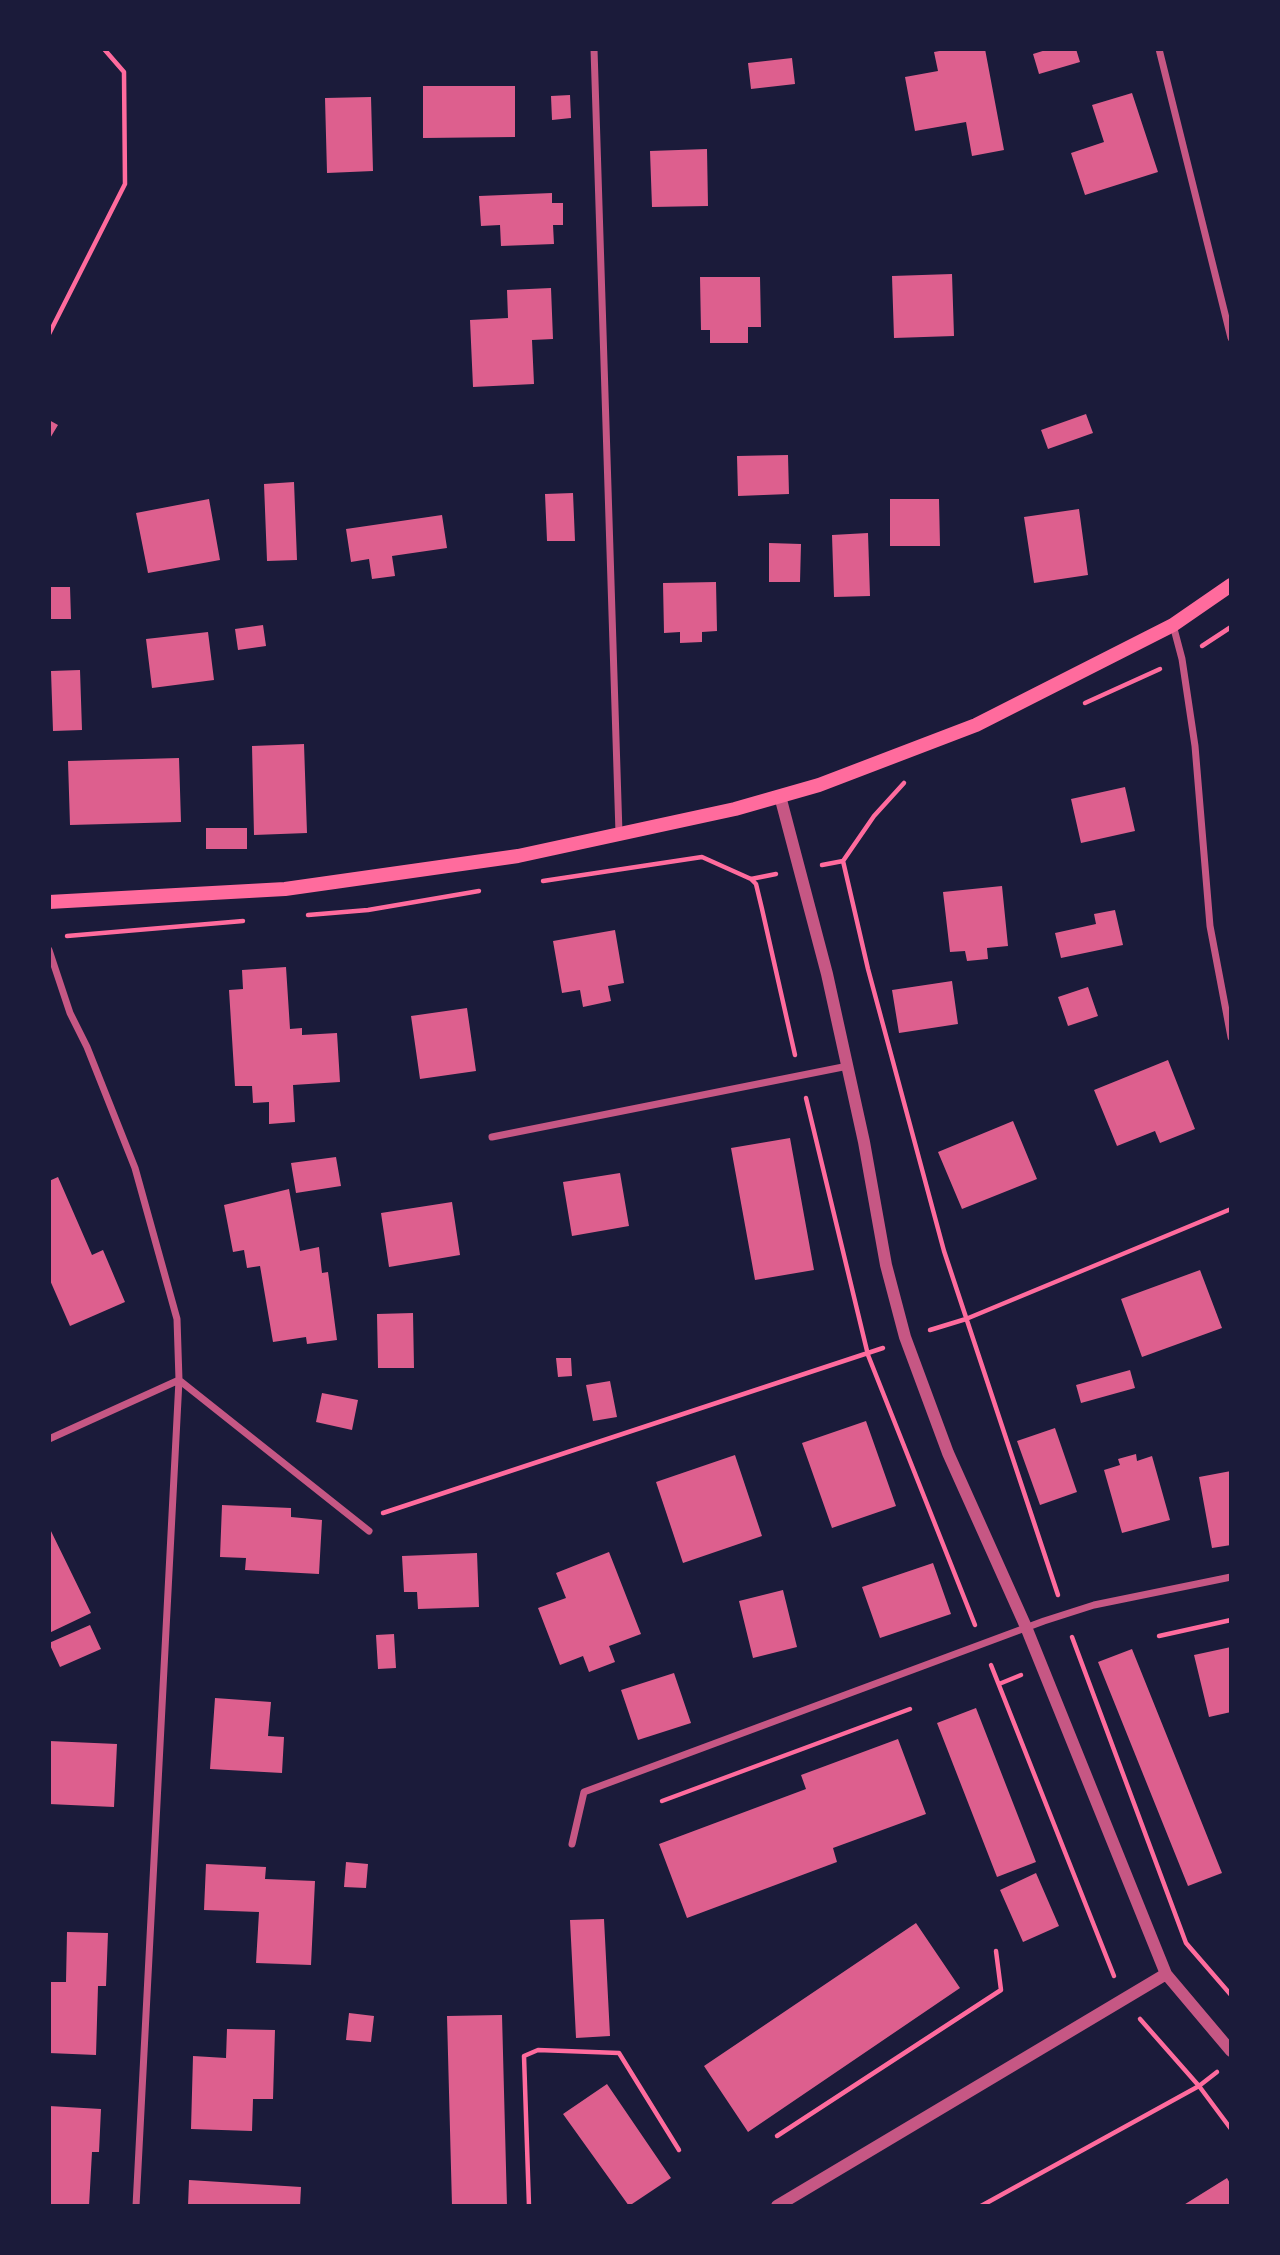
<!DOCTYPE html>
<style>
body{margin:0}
#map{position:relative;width:1280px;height:2255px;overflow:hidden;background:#1b1b3a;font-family:Inter,sans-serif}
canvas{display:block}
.frame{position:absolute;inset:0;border:51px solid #1b1b3a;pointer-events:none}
</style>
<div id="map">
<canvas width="1280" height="2255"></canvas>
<div class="frame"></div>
</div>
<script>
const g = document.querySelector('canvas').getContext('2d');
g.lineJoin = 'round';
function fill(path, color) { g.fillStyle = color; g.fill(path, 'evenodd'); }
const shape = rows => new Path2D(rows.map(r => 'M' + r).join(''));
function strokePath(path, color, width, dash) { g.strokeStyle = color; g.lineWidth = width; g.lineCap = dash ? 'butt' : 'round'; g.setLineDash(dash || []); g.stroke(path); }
const building = shape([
 [950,49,985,49,1004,150,972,156,966,122,915,131,905,77,938,71,934,52],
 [1049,49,1076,49,1080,62,1039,74,1033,54],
 [792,58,795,84,751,89,748,63],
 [423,86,515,86,515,137,423,138],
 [1132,93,1158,172,1085,195,1071,153,1104,142,1092,105],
 [570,95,571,118,552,120,551,96],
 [371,97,373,171,327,173,325,98],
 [707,149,708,206,652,207,650,151],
 [552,193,552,203,563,203,563,225,553,225,554,244,501,246,500,225,481,226,479,196],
 [952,274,954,336,894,338,892,276],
 [700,277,760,277,761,327,748,327,748,343,710,343,710,330,701,330],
 [551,288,553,339,532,340,534,384,473,387,470,320,508,318,507,290],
 [1086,414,1093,433,1048,449,1041,430],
 [49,420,58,425,49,440],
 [788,455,789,494,738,496,737,456],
 [294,482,297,560,267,561,264,484],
 [573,493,575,541,547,541,545,494],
 [209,499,220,560,148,573,136,513],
 [890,499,939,499,940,546,890,546],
 [1079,509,1088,575,1034,583,1024,517],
 [442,515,447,548,392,556,395,576,372,579,369,559,351,562,346,529],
 [868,533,870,596,834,597,832,535],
 [769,543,801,544,800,582,769,582],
 [716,582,717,631,702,632,702,642,680,643,680,632,664,633,663,583],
 [50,587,70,587,71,619,50,619],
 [263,625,266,646,238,650,235,629],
 [208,632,214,680,152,688,146,639],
 [80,670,82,730,53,731,51,671],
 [304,744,307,833,254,835,252,746],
 [179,758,181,822,70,825,68,761],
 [1125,787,1135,831,1081,843,1071,799],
 [206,828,247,828,247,849,206,849],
 [1002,886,1008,946,987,948,988,959,967,961,965,951,950,952,943,892],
 [1115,910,1123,945,1061,958,1055,933,1096,924,1094,914],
 [615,930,624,983,608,986,611,1001,583,1007,580,990,562,993,553,941],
 [286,967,290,1029,302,1028,302,1035,337,1033,340,1082,293,1085,295,1122,269,1124,269,1102,253,1103,252,1086,235,1086,229,990,243,989,242,970],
 [952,981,958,1024,899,1033,892,990],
 [1088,987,1098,1016,1068,1026,1058,997],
 [467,1008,476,1071,420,1079,411,1016],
 [1168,1060,1195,1129,1160,1143,1155,1131,1117,1146,1094,1090],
 [1013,1121,1037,1179,962,1209,938,1152],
 [790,1138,814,1270,755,1280,731,1148],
 [336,1157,341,1186,296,1193,291,1163],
 [620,1173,629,1226,572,1236,563,1182],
 [58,1177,92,1255,103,1250,125,1302,70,1326,49,1278,49,1181],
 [289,1189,300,1251,319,1247,322,1273,328,1272,337,1340,307,1344,306,1337,273,1342,260,1266,247,1268,244,1250,233,1252,224,1205],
 [452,1202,460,1255,389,1267,381,1213],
 [1200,1270,1222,1328,1142,1357,1121,1299],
 [413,1313,414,1368,378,1368,377,1314],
 [556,1358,571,1358,572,1376,558,1377],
 [1130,1370,1135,1388,1081,1403,1076,1385],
 [610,1381,617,1417,593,1421,586,1385],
 [322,1393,358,1400,352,1430,316,1422],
 [866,1421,896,1506,832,1528,802,1443],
 [1055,1428,1077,1492,1040,1505,1017,1441],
 [1136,1454,1137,1461,1152,1456,1170,1520,1122,1533,1104,1470,1120,1465,1118,1459],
 [735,1455,762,1536,683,1563,656,1482],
 [1231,1471,1231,1545,1212,1548,1199,1477],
 [222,1505,291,1508,291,1517,322,1520,319,1574,245,1570,246,1558,220,1557],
 [49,1527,91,1613,49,1633],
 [609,1552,641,1634,609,1646,615,1662,589,1672,583,1656,560,1665,538,1608,566,1598,556,1573],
 [477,1553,479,1607,418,1609,417,1592,404,1592,402,1556],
 [933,1563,951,1614,880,1638,862,1587],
 [783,1590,797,1647,753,1658,739,1601],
 [90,1625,101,1649,60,1667,49,1643],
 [394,1634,396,1668,378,1669,376,1635],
 [1231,1647,1231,1712,1209,1717,1194,1655],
 [1132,1649,1222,1873,1188,1886,1098,1662],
 [674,1673,691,1723,638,1740,621,1690],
 [215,1698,271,1702,268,1736,284,1737,282,1773,210,1769],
 [976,1708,1036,1862,997,1877,937,1723],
 [898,1739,926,1814,833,1848,837,1862,687,1918,659,1844,806,1789,801,1775],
 [49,1741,117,1744,114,1807,49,1804],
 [346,1862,368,1864,366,1888,344,1887],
 [206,1864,266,1867,265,1879,315,1881,311,1965,256,1963,259,1912,204,1910],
 [1036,1873,1059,1926,1023,1942,1000,1890],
 [604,1919,610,2036,576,2038,570,1920],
 [916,1923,960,1988,748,2132,704,2066],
 [67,1932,108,1933,106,1986,98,1986,96,2055,49,2053,49,1982,66,1982],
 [349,2013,374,2016,371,2042,346,2040],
 [502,2015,507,2206,452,2206,447,2016],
 [227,2029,275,2030,273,2099,253,2099,252,2131,191,2129,193,2056,226,2058],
 [607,2084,671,2178,629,2206,563,2114],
 [49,2106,101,2109,99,2152,92,2152,89,2206,49,2206],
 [1227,2178,1231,2185,1231,2206,1182,2206],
 [189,2180,301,2187,300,2206,188,2206]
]);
const path = shape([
 [49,334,125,184,124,72,104,49],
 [1202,646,1231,627],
 [1085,703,1160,669],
 [843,861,868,969,944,1251,1058,1595],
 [822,865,843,861,874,816,904,783],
 [751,879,756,884,762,909,795,1055],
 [543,881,702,857,751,879,776,874],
 [308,915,368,910,479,891],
 [67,936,243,921],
 [806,1098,868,1355,975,1625],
 [930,1330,966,1319,1231,1209],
 [383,1513,883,1348],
 [1159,1636,1231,1620],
 [1072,1637,1186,1943,1231,1995],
 [991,1665,1114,1976],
 [999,1684,1021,1675],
 [662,1801,910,1709],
 [1140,2019,1199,2086,1231,2129],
 [777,2136,1001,1990,996,1951],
 [529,2206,524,2056,538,2050,619,2053,679,2150],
 [981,2206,1199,2086,1217,2072]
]);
const minor = shape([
 [594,49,619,833],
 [1159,49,1231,338],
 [1173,625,1182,659,1195,746,1210,926,1231,1037],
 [49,950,70,1013,87,1047,135,1168,177,1319,179,1380,136,2206],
 [492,1137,848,1066],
 [49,1439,179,1380,369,1531],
 [572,1844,584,1792,1044,1621,1094,1605,1231,1577]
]);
const tertiary = shape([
 [780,796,827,974,864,1142,886,1265,905,1337,948,1453,1026,1627,1166,1974,1231,2051],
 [777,2206,1166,1974]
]);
const secondary = shape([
 [49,902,285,889,518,856,735,809,819,785,976,725,1173,625,1231,585]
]);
fill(building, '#dd5f8e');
strokePath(path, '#ff6b9d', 4.5);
strokePath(minor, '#c65784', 7);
strokePath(tertiary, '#c65784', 12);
strokePath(secondary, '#ff6b9d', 14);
</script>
